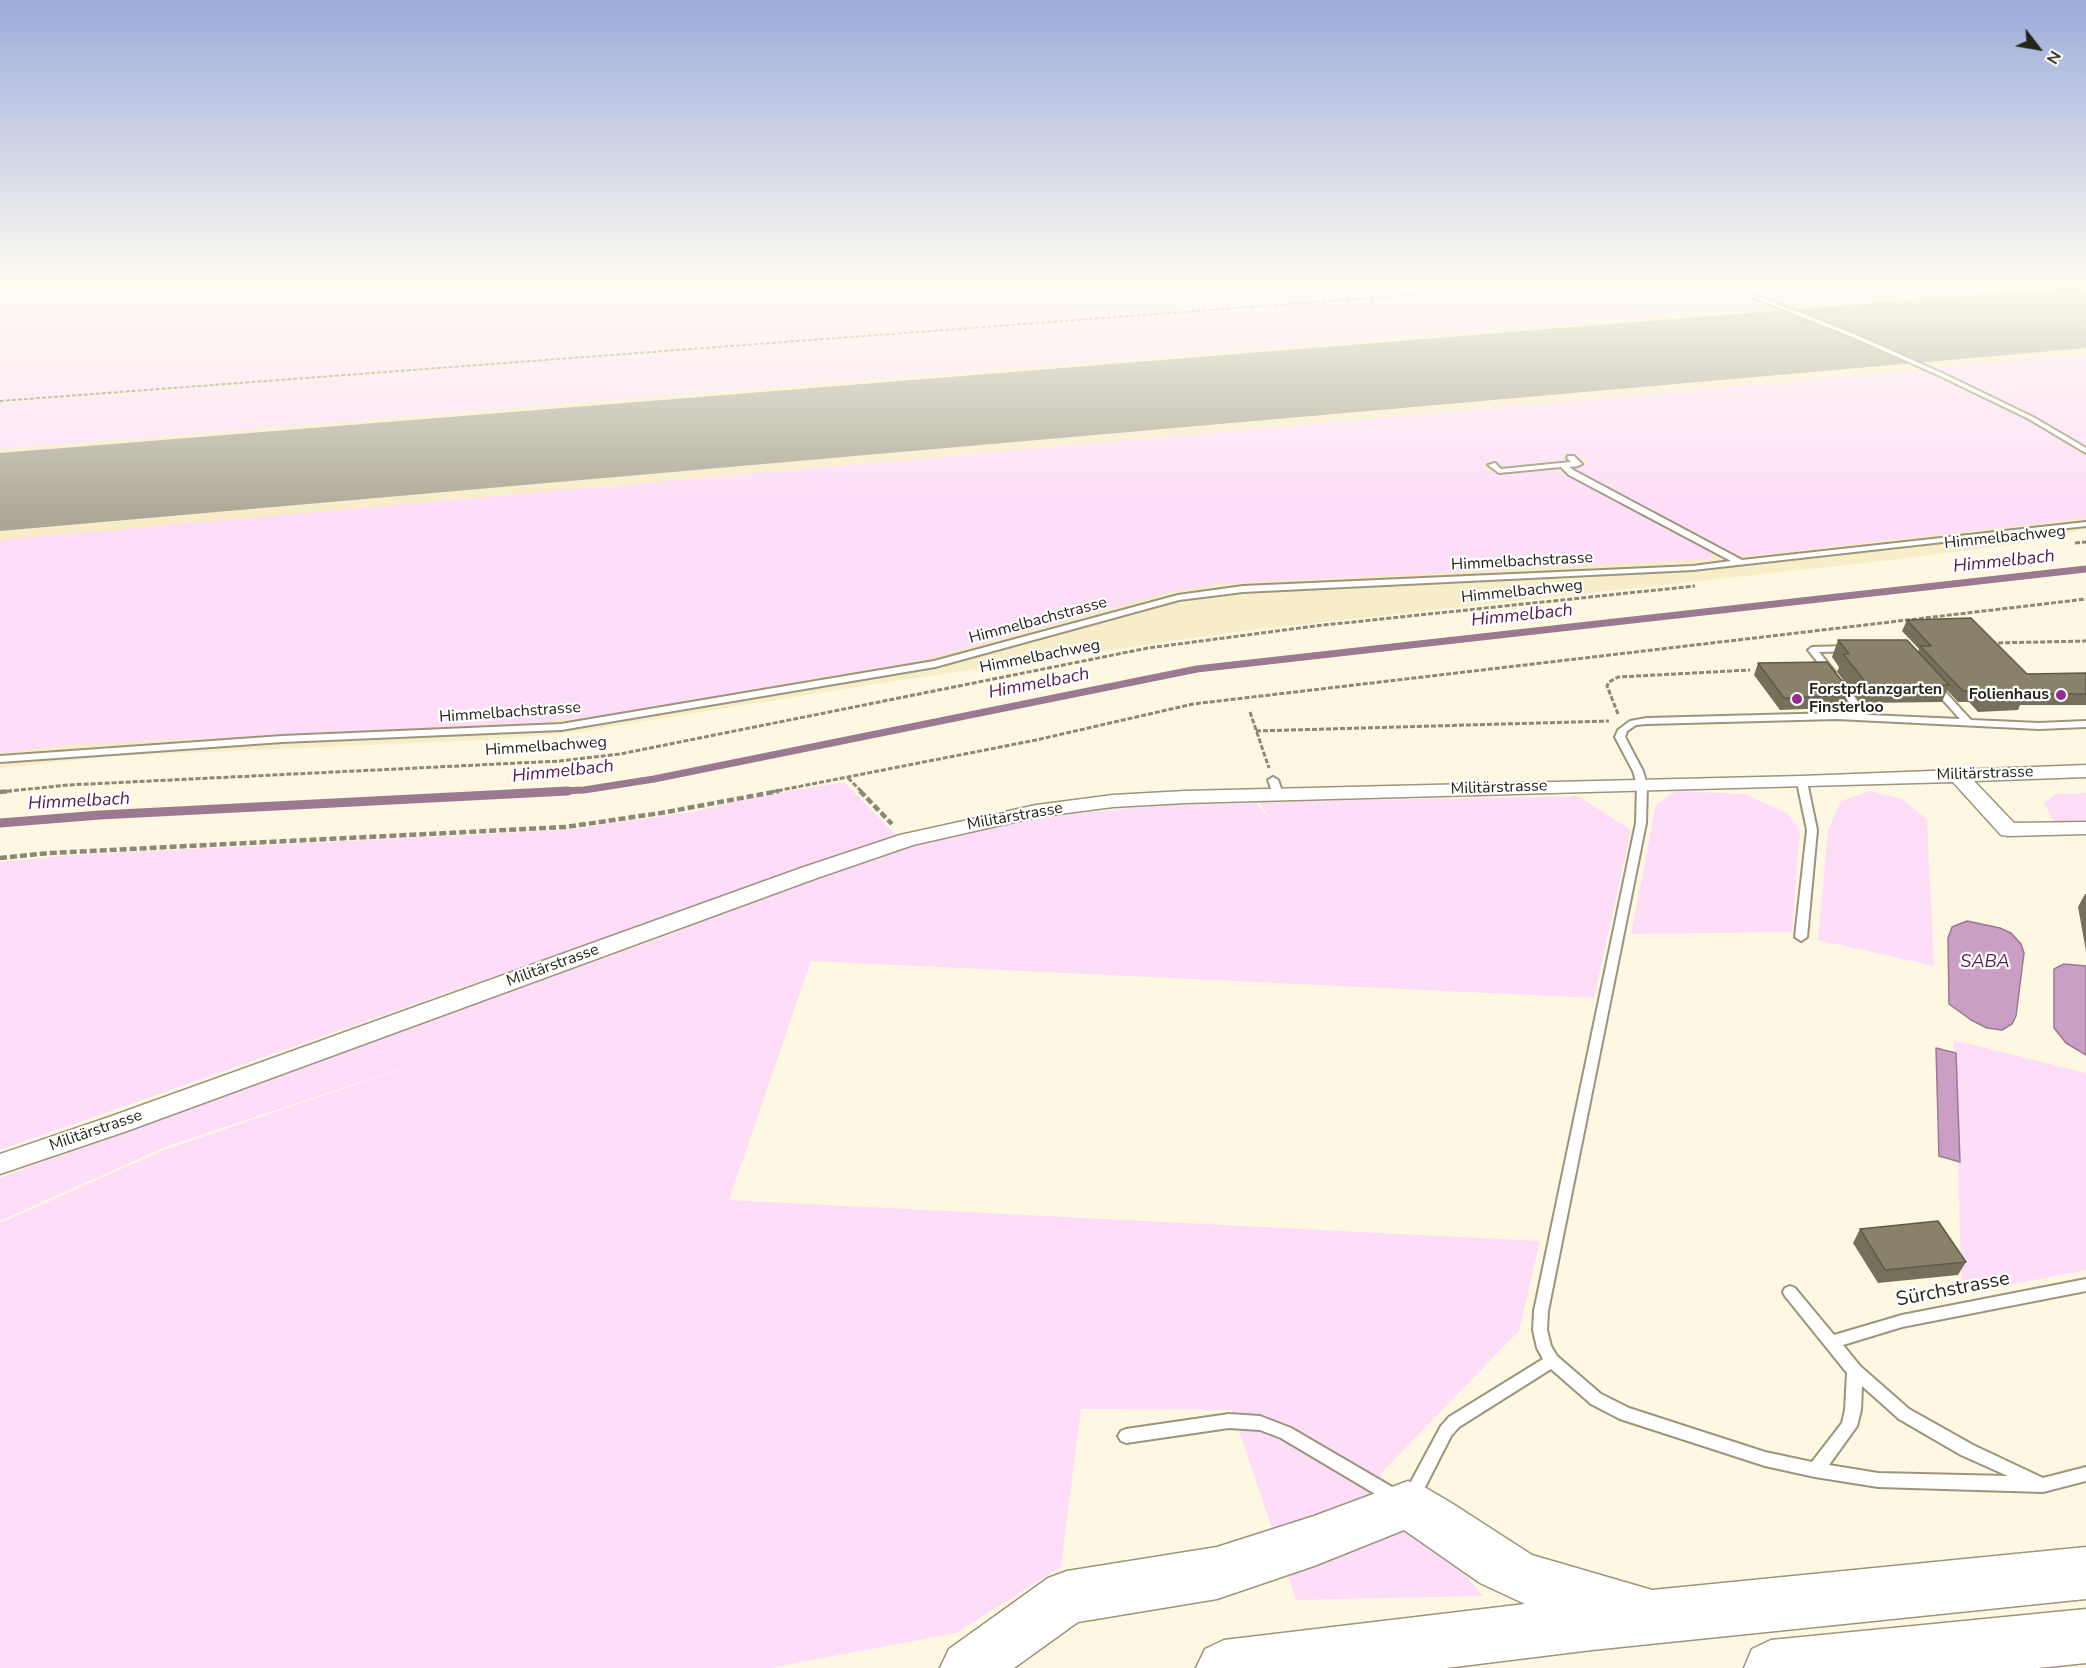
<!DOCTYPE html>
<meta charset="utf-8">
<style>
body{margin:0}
#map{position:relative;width:2086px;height:1668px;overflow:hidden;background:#fef8e2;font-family:"Nunito Sans",sans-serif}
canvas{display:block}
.north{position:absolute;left:2008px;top:18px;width:60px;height:60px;-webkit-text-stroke:4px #fff;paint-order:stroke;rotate:121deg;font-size:16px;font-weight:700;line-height:24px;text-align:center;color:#262319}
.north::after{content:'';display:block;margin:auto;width:21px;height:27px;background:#262319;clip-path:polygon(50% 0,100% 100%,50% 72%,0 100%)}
</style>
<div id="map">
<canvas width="2086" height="1668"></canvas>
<div class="north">N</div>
</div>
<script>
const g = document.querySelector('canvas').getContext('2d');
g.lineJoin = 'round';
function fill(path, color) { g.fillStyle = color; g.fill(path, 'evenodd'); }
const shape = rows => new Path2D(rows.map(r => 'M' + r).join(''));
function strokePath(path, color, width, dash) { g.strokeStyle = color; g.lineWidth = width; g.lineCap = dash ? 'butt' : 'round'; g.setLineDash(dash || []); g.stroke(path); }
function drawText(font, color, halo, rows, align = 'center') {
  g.font = font + ' "Nunito Sans",sans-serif'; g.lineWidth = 4.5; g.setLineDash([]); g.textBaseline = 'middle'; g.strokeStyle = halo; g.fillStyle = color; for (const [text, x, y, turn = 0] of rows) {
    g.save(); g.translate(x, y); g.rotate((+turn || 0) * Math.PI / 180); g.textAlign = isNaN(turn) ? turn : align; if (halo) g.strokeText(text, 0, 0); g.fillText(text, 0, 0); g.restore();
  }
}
const built = shape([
 [0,284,2086,284,2086,529,2037,541,1899,559,1234,632,881,683,578,732,484,740,114,756,0,768]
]);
const green = shape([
 [0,284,1536,284,0,400],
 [1579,284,1712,284,1769,307,0,449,0,403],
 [1731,284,2072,284,1786,307],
 [2086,354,2086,446,2044,421,1932,368],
 [1923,370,2022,417,2086,456,2086,518,1748,556,1733,555,1581,474,1575,469,1589,463,1578,455,1563,456,1568,462,1506,467,1501,464,1483,464,1490,473,1556,469,1706,547,1712,555,1712,559,1218,584,1166,593,923,660,603,715,533,723,78,744,0,753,0,540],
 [844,782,894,833,907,840,1040,817,1167,805,1256,803,1271,820,1259,802,1578,796,1631,830,1594,998,811,961,729,1200,1540,1241,1519,1331,1380,1474,1483,1596,1296,1600,1232,1410,1081,1409,1061,1567,956,1633,770,1668,0,1668,0,1223,164,1150,442,1055,165,1147,0,1221,0,1178,222,1093,675,933,668,915,0,1150,0,862,73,855,564,830,692,812,755,797],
 [1676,791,1745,794,1787,813,1800,829,1792,932,1631,934,1656,805],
 [1870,791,1902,799,1927,819,1934,966,1818,940,1828,830,1841,801],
 [2086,793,2086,832,2053,820,2044,803,2056,794],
 [1954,1040,2086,1073,2086,1270,1962,1294]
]);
const water = shape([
 [1967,921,2000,928,2011,933,2021,944,2024,953,2016,1016,2012,1024,2002,1030,1987,1028,1971,1020,1949,1004,1948,938,1952,927,1967,921],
 [2064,964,2086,966,2086,1055,2066,1043,2054,1028,2054,969,2064,964],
 [1936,1048,1956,1053,1960,1162,1939,1156,1936,1048]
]);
const streamFar1 = shape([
 [539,792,584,790,654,779,1197,669,2086,569]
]);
const stream = shape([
 [0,823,100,815,568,791]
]);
const runway = shape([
 [2086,286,2086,348,0,531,0,453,2086,286]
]);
const pathFar2 = shape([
 [0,401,1556,284]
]);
const pathFar1 = shape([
 [2075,543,2086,542],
 [1992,645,1994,643,2086,641],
 [1250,712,1269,768],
 [1618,714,1607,686,1609,682,1618,677,1750,670],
 [1256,731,1609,721],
 [848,778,862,792],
 [0,792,68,785,560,761,620,754,1148,648,1315,626,1695,586],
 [771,792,1036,740,1193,704,2086,599]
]);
const path = shape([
 [860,791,892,824],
 [0,792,11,791],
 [0,858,50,853,566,827,661,813,779,791]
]);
const lane = shape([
 [1720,284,1727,284,1854,334,1942,373,2033,417,2086,448,2086,453,2029,419,1938,375,1850,336,1720,284],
 [1568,456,1574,456,1582,464,1578,466,1569,467,1575,471,1742,560,2086,522,2086,526,1693,570,1243,592,1179,600,935,667,561,730,282,742,0,762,0,756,282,736,561,724,934,661,1178,595,1243,586,1693,566,1731,561,1569,475,1561,467,1499,473,1488,465,1495,463,1501,469,1571,462,1567,458,1568,456],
 [1848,646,1851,647,1851,651,1819,652,1835,672,1830,675,1827,674,1808,650,1812,647,1848,646],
 [1840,681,1843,682,1868,715,1960,719,1932,688,1930,686,1935,683,1938,684,1971,720,2039,723,2086,721,2086,727,2039,729,1837,719,1647,724,1636,725,1627,731,1625,737,1643,771,1647,785,1646,823,1548,1311,1547,1330,1551,1346,1557,1356,1601,1394,1629,1408,1765,1452,1812,1462,1842,1423,1845,1410,1847,1373,1785,1296,1783,1292,1785,1288,1790,1286,1795,1288,1834,1335,1902,1315,2086,1279,2086,1291,1902,1327,1843,1345,1860,1366,1909,1409,1973,1445,2043,1478,2086,1467,2086,1481,2043,1492,1878,1487,1815,1477,1765,1466,1620,1419,1591,1404,1551,1369,1459,1427,1451,1436,1418,1501,1412,1504,1406,1501,1404,1496,1406,1491,1441,1426,1449,1417,1543,1359,1537,1348,1533,1330,1534,1311,1636,823,1637,785,1633,771,1615,737,1618,730,1630,721,1647,718,1837,713,1858,714,1835,684,1840,681],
 [1862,1386,1899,1419,1961,1455,2008,1476,1878,1473,1829,1465,1857,1426,1861,1410,1862,1386],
 [1273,777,1278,780,1283,794,1282,796,1274,796,1273,794,1268,780,1273,777],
 [1802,779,1807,782,1817,830,1807,937,1801,941,1795,937,1807,830,1797,782,1802,779],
 [1229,1414,1260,1416,1291,1428,1399,1491,1401,1496,1399,1501,1393,1504,1387,1501,1281,1438,1260,1430,1229,1428,1126,1443,1121,1441,1118,1436,1121,1431,1126,1429,1229,1414]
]);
const street = shape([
 [2086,765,2086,777,1974,781,2014,823,2086,822,2086,834,2008,836,2001,835,1953,782,1185,803,1113,807,1036,817,913,845,817,878,127,1131,0,1174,0,1154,109,1117,801,868,900,835,1036,805,1113,795,1185,791,1802,776,2086,765]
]);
const highway = shape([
 [1408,1481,1426,1488,1453,1504,1532,1555,1652,1590,2086,1547,2086,1599,1592,1650,1446,1668,1196,1668,1205,1649,1224,1640,1525,1604,1480,1583,1404,1530,1314,1566,1217,1599,1078,1622,1014,1668,940,1668,949,1649,1048,1578,1067,1571,1217,1547,1314,1516,1408,1481],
 [2086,1609,2086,1663,2038,1668,1744,1668,1752,1649,1771,1640,2086,1609]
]);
const wall = shape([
 [1907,620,2027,674,2086,673,2086,705,2020,705,2018,710,1978,712,1969,702,1958,702,1947,690,1942,702,1861,703,1837,672,1839,667,1832,657,1838,640,1918,652,1919,649,1902,631],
 [1758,663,1850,691,1846,703,1832,703,1830,708,1780,710,1754,675],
 [2085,894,2086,894,2086,951,2078,907],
 [1860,1229,1966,1262,1958,1275,1878,1283,1853,1243]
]);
const building = shape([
 [1971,618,2027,674,2086,673,2086,694,2019,694,2023,699,1983,700,1974,691,1963,691,1920,646,1931,646,1907,620,1971,618],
 [1838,640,1907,640,1949,685,1868,685,1843,654,1849,654,1838,640],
 [1827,662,1850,691,1830,691,1834,696,1784,698,1758,663,1827,662],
 [1938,1221,1966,1262,1885,1270,1860,1229,1938,1221]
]);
const markers = [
 [2061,695,6,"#952b8e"],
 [1797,699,6,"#952b8e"]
];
const streetNames = [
 ["Himmelbachweg",2005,538,-6],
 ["Himmelbachstrasse",1522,562,-3],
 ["Himmelbachweg",1522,592,-6],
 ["Himmelbachstrasse",1038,621,-15],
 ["Himmelbachweg",1040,657,-11],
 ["Himmelbachstrasse",510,713,-4],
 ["Himmelbachweg",546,747,-4],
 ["Militärstrasse",1985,774,-2],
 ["Militärstrasse",1499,788,-2],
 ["Militärstrasse",1015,817,-10],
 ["Militärstrasse",553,966,-20],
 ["Militärstrasse",96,1131,-19]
];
const poiNames = [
 ["Forstpflanzgarten",1809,690],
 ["Finsterloo",1809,708],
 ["Folienhaus",2049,695,"right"]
];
const waterNames = [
 ["Himmelbach",2004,562,-6],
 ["Himmelbach",1522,616,-6],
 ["Himmelbach",1039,684,-11],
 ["Himmelbach",563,772,-6],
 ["Himmelbach",79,802,-3],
 ["SABA",1985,963]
];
const nearStreetnames = [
 ["Sürchstrasse",1953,1290,-11]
];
fill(built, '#f7edc9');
fill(green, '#feddf9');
fill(water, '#cb9ec5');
strokePath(water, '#9a7991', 1.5);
strokePath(streamFar1, '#9a7991', 7);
strokePath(stream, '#9a7991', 9);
fill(runway, '#aca796');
strokePath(lane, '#9c957b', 4);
strokePath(street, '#9c957b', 3);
strokePath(highway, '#9c957b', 3);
strokePath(pathFar2, '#8c8878', 2, [4, 2]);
strokePath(pathFar1, '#8c8878', 3, [5, 2]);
strokePath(path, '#8c8878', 4.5, [7, 3]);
fill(lane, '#fff');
fill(street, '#fff');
fill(highway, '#fff');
fill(wall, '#766f59');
fill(building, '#898168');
strokePath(building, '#605a49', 1.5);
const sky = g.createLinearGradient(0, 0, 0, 517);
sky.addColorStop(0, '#9cabda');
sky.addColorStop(0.55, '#fffcf2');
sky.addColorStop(1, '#fffcf200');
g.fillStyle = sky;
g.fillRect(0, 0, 2086, 517);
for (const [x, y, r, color] of markers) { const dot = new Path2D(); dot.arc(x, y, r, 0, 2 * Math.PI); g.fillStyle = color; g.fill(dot); strokePath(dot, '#fff', 2); }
drawText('16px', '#262319', '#fff', streetNames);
drawText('bold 16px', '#262319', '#fff', poiNames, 'left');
drawText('italic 18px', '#521c4e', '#fff', waterNames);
drawText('20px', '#262319', '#fff', nearStreetnames);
</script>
